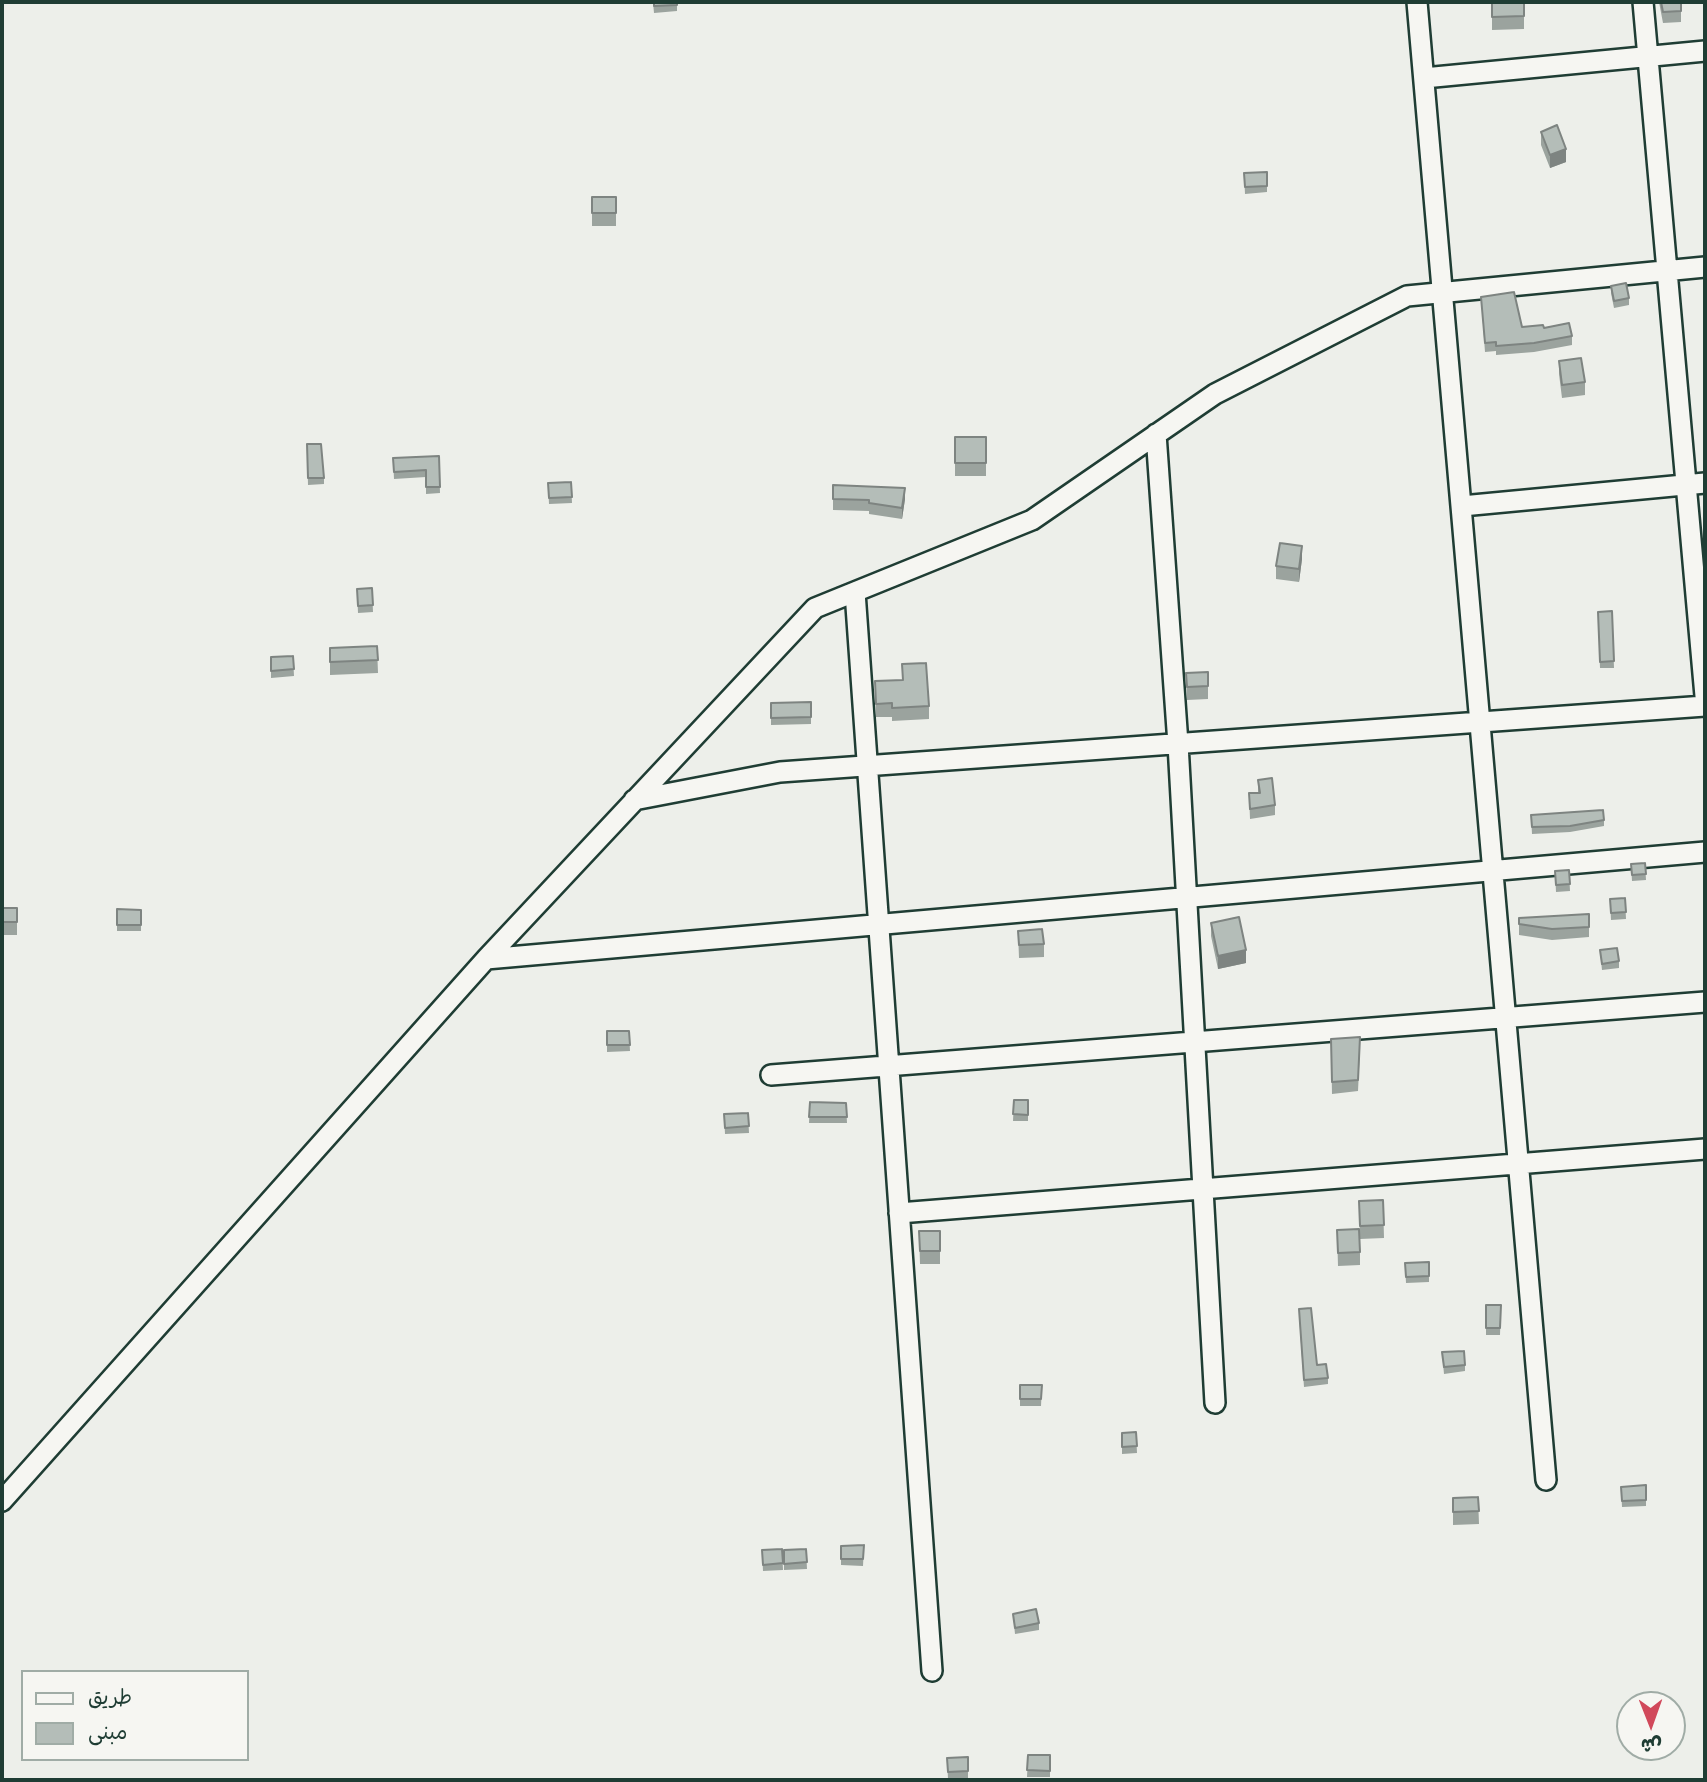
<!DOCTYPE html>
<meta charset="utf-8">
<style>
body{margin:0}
#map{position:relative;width:1707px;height:1782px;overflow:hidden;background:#edefea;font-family:"Comic Neue","Playpen Sans Arabic",sans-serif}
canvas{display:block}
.frame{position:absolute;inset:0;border:4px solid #1f3d34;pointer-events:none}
.legend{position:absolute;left:21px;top:1670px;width:228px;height:91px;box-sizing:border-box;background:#f6f6f2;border:2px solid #a0aca6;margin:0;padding:9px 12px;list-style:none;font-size:21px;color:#1f3d34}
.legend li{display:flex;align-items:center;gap:14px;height:35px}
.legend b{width:35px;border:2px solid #a0aca6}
.north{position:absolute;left:1616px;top:1691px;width:70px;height:70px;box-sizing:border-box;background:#f6f6f2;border:2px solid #a0aca6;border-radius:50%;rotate:179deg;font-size:19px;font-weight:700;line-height:28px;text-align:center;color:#1f3d34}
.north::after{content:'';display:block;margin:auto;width:24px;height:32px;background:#d1495b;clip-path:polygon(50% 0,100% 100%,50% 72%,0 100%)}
</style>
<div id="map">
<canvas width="1707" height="1782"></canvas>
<div class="frame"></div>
<ul class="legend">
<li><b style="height:9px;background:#f6f6f2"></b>طريق</li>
<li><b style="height:19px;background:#b4bdb8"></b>مبنى</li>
</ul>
<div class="north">ش</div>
</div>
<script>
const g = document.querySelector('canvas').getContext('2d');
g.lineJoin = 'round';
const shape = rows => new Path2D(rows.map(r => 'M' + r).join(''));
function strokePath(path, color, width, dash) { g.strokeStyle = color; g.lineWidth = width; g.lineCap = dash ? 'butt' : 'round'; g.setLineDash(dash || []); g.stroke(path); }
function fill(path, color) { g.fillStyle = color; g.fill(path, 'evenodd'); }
const minor = shape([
 [1417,2,1546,1480],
 [1643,2,1705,696],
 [1424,78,1705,51],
 [1156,434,1178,744,1215,1403],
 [1462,506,1705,483],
 [855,592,932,1671],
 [634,800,780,772,1705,706],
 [486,959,1705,852],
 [771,1075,1705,1002],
 [899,1213,1705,1149],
 [2,1501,486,959,815,608,1032,520,1215,394,1407,296,1705,267]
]);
const wall = shape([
 [653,2,677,2,677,11,654,13],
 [1524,2,1524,29,1492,30,1492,3],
 [1659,2,1687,2,1681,4,1681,22,1663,23],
 [1541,132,1566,162,1550,168,1541,145],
 [1244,173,1267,186,1267,192,1245,194],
 [592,197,616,197,616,226,592,226],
 [1611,286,1629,298,1629,305,1614,308,1611,293],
 [1481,297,1522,327,1544,328,1572,336,1572,345,1534,352,1496,355,1496,351,1485,352],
 [1559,361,1585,382,1585,395,1562,398,1559,374],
 [955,437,986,437,986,476,955,476],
 [307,444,324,478,324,484,308,485],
 [439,456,440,493,426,494,426,477,394,479,393,458],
 [571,482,572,503,549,504,548,483],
 [833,485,905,499,902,519,869,514,869,511,833,510],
 [1302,559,1299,582,1276,579,1276,566],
 [372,588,373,612,358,613,357,589],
 [1612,611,1614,668,1600,668,1598,612],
 [377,646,378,673,330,675,330,648],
 [293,656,294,676,271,678,271,657],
 [902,664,929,706,929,719,892,721,892,717,876,717,875,681,902,680],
 [1208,672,1208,699,1187,700,1186,673],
 [811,702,811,724,771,725,771,703],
 [1258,780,1275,805,1275,815,1250,819,1249,793,1258,793],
 [1531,815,1604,820,1604,826,1570,832,1532,834],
 [1645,863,1646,880,1632,881,1631,864],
 [1569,870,1570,891,1556,892,1555,871],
 [1625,898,1626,919,1611,920,1610,899],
 [2,908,17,908,17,935,2,935],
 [117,909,141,910,141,931,117,931],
 [1519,918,1589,927,1589,937,1552,940,1519,935],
 [1211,923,1246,963,1218,969,1211,936],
 [1018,931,1044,944,1044,957,1019,958],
 [1600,950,1619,961,1619,968,1602,970],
 [607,1031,629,1031,630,1051,607,1052],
 [1331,1039,1360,1049,1358,1091,1332,1094],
 [1014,1100,1028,1100,1028,1121,1013,1121],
 [810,1102,846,1103,847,1123,809,1123],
 [748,1113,749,1133,725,1134,724,1114],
 [1383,1200,1384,1238,1360,1239,1359,1201],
 [1337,1230,1360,1252,1360,1265,1338,1266],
 [919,1231,940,1231,940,1264,920,1264],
 [1429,1262,1429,1282,1406,1283,1405,1263],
 [1486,1305,1501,1305,1500,1335,1486,1335],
 [1299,1316,1317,1365,1328,1378,1328,1384,1304,1387],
 [1442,1352,1465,1365,1465,1371,1444,1374],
 [1020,1385,1042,1385,1041,1406,1020,1406],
 [1136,1432,1137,1453,1122,1454,1122,1433],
 [1646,1485,1646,1506,1622,1507,1621,1487],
 [1478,1497,1479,1524,1453,1525,1453,1498],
 [864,1545,863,1566,841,1565,841,1546],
 [782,1549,783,1570,763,1571,762,1550],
 [806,1549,807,1569,784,1570,784,1550],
 [1013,1614,1039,1623,1039,1630,1015,1634],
 [1028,1755,1050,1755,1050,1777,1027,1777],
 [968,1757,968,1778,948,1779,947,1758]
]);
const shadedWall = shape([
 [1566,149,1566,162,1550,168,1550,155],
 [905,488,905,499,902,519,902,508],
 [1302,546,1302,559,1299,582,1299,569],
 [1246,950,1246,963,1218,969,1218,956]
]);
const building = shape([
 [654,2,677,2,677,5,654,6,654,2],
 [1524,2,1524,16,1492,17,1492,3,1524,2],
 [1661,2,1681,2,1681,11,1663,12,1661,2],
 [1557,125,1566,149,1550,155,1541,132,1557,125],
 [1267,172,1267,186,1245,187,1244,173,1267,172],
 [592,197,616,197,616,213,592,213,592,197],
 [1626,283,1629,298,1614,301,1611,286,1626,283],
 [1514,292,1522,327,1543,325,1544,328,1569,323,1572,336,1534,343,1496,346,1496,342,1485,343,1481,297,1514,292],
 [1581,358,1585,382,1562,385,1559,361,1581,358],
 [955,437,986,437,986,463,955,463,955,437],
 [307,444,321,444,324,478,308,478,307,444],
 [439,456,440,487,426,487,426,470,394,472,393,458,439,456],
 [571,482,572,497,549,498,548,483,571,482],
 [833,485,905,488,902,508,869,503,869,500,833,499,833,485],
 [1280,543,1302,546,1299,569,1276,566,1280,543],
 [372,588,373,605,358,606,357,589,372,588],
 [1612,611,1614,661,1600,662,1598,612,1612,611],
 [377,646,378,660,330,662,330,648,377,646],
 [293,656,294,669,271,671,271,657,293,656],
 [926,663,929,706,892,708,892,703,876,704,875,681,903,680,902,664,926,663],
 [1208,672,1208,686,1187,687,1186,673,1208,672],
 [811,702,811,717,771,718,771,703,811,702],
 [1272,778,1275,805,1250,809,1249,793,1260,793,1258,780,1272,778],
 [1603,810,1604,820,1570,826,1532,827,1531,815,1603,810],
 [1645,863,1646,874,1632,875,1631,864,1645,863],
 [1569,870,1570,884,1556,885,1555,871,1569,870],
 [1625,898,1626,912,1611,913,1610,899,1625,898],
 [2,908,17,908,17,922,2,922,2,908],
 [117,909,141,910,141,925,117,925,117,909],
 [1589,914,1589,927,1552,929,1519,924,1519,918,1589,914],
 [1239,917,1246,950,1218,956,1211,923,1239,917],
 [1042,929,1044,944,1019,945,1018,931,1042,929],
 [1617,948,1619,961,1602,964,1600,950,1617,948],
 [607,1031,629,1031,630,1045,607,1045,607,1031],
 [1360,1037,1358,1080,1332,1082,1331,1039,1360,1037],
 [1014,1100,1028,1100,1028,1115,1013,1114,1014,1100],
 [810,1102,846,1103,847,1117,809,1117,810,1102],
 [748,1113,749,1126,725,1128,724,1114,748,1113],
 [1383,1200,1384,1225,1360,1226,1359,1201,1383,1200],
 [1359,1229,1360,1252,1338,1253,1337,1230,1359,1229],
 [919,1231,940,1231,940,1251,920,1251,919,1231],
 [1429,1262,1429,1276,1406,1277,1405,1263,1429,1262],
 [1486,1305,1501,1305,1500,1328,1486,1328,1486,1305],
 [1311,1308,1317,1365,1326,1364,1328,1378,1304,1380,1299,1309,1311,1308],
 [1464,1351,1465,1365,1444,1367,1442,1352,1464,1351],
 [1020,1385,1042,1385,1041,1399,1020,1399,1020,1385],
 [1136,1432,1137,1446,1122,1447,1122,1433,1136,1432],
 [1646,1485,1646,1500,1622,1501,1621,1487,1646,1485],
 [1478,1497,1479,1511,1453,1512,1453,1498,1478,1497],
 [864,1545,863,1559,841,1559,841,1546,864,1545],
 [782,1549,783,1563,763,1565,762,1550,782,1549],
 [806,1549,807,1562,784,1564,784,1550,806,1549],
 [1036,1609,1039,1623,1015,1628,1013,1614,1036,1609],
 [1028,1755,1050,1755,1050,1771,1027,1770,1028,1755],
 [968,1757,968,1771,948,1772,947,1758,968,1757]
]);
strokePath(minor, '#1f3d34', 24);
strokePath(minor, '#f6f6f2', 19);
fill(wall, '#9ba39e');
fill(shadedWall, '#7e8481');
fill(building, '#b4bdb8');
strokePath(building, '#7e8481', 2);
</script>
